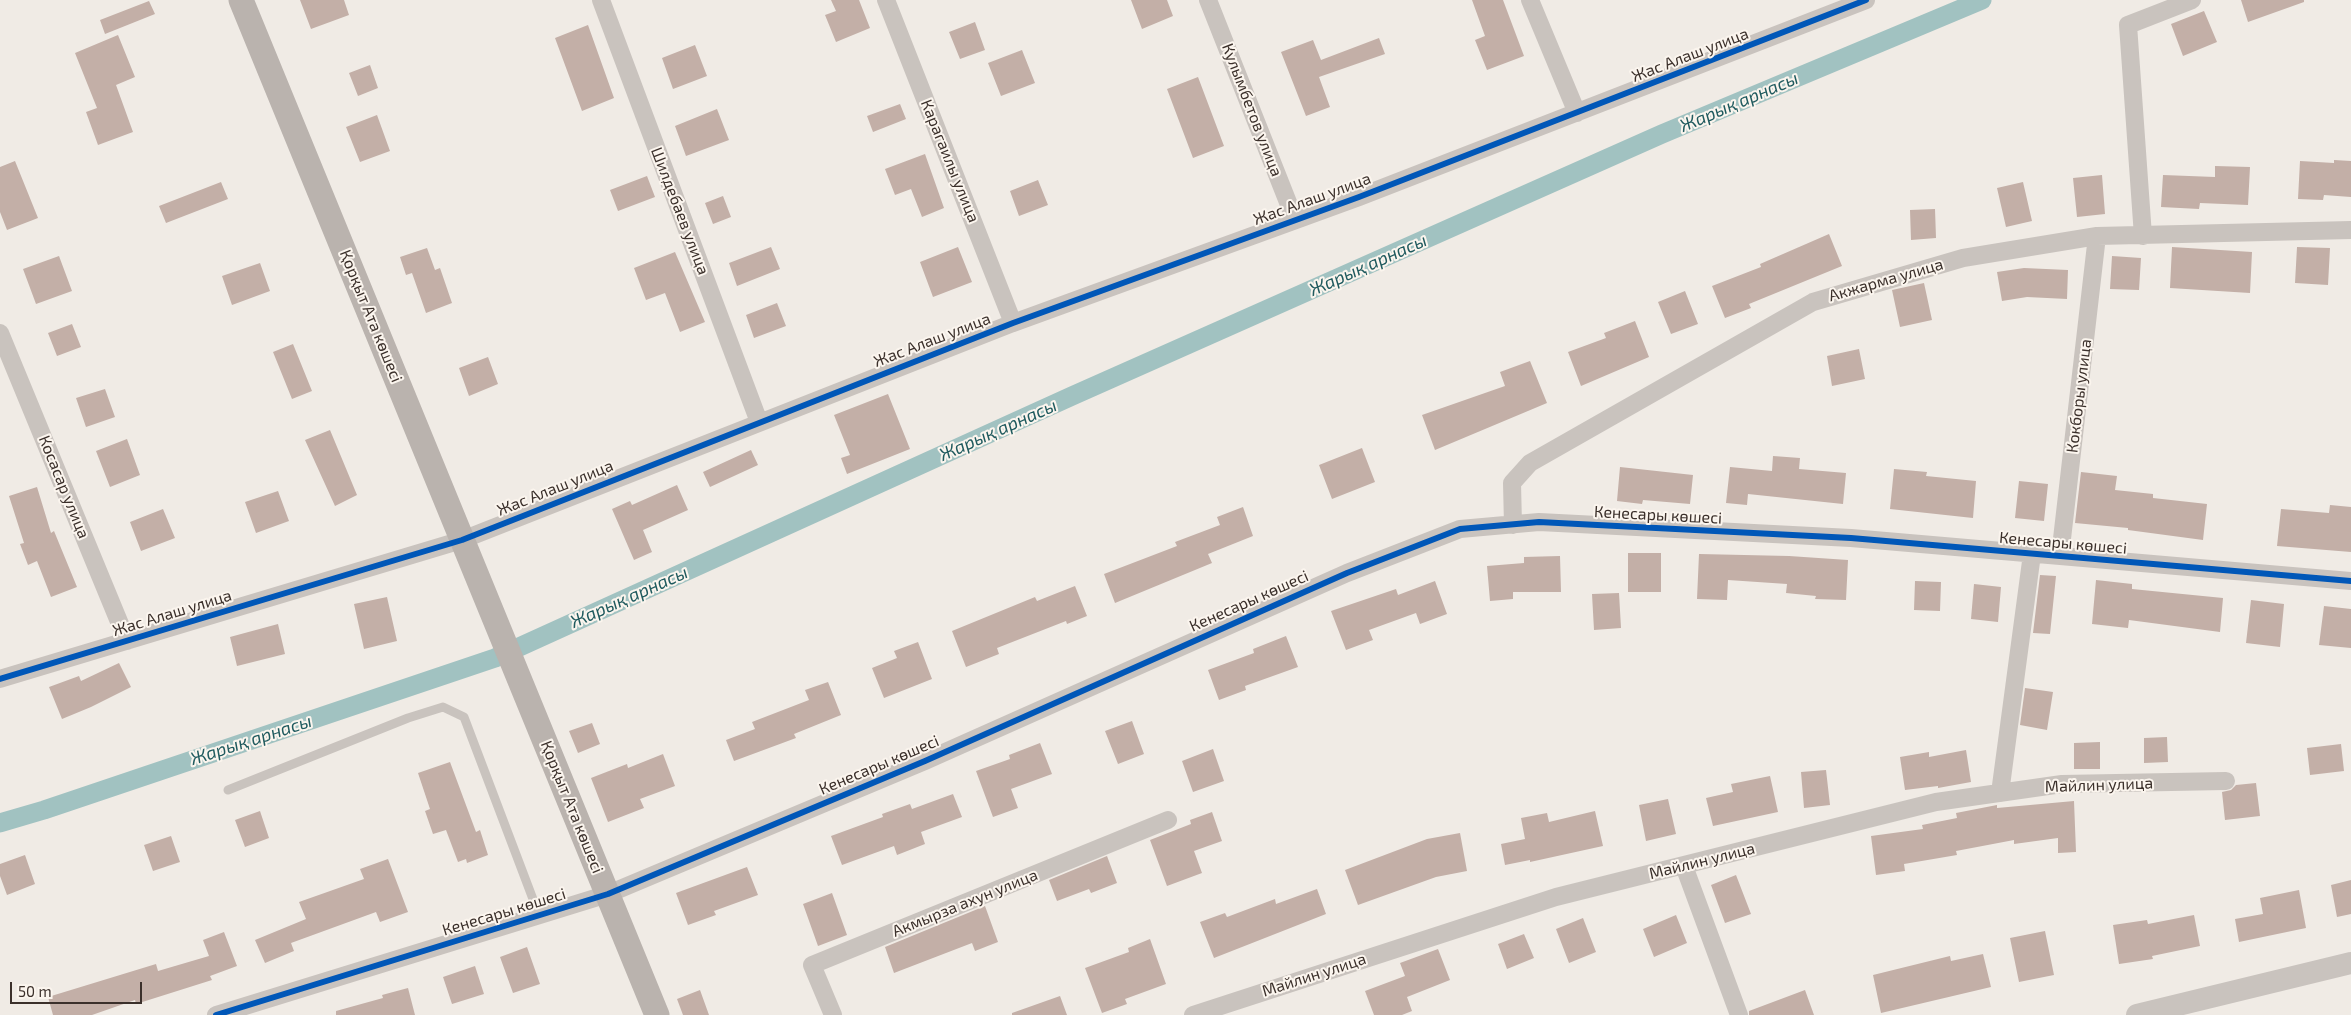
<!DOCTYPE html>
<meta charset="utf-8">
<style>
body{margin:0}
#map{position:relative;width:2351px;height:1015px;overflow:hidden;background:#f0ebe5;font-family:"Exo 2",sans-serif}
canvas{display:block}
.scale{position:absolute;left:10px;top:982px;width:132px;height:22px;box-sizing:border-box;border:2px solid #3b302b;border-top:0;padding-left:6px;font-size:15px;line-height:18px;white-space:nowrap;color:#3b302b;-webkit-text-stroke:4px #fbf5ee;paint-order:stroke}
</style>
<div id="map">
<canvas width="2351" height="1015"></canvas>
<div class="scale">50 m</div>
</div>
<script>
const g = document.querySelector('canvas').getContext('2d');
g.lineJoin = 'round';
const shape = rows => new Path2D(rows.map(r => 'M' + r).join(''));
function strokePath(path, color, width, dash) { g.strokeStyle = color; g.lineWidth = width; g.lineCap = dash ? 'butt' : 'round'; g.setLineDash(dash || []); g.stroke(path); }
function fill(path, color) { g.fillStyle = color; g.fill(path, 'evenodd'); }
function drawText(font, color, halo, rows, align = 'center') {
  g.font = font + ' "Exo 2",sans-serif'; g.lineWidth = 4; g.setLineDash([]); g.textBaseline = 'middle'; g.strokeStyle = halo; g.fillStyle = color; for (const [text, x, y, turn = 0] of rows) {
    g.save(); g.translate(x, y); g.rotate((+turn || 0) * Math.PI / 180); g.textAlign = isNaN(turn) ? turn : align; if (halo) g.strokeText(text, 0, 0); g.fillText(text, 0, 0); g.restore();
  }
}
const canal = shape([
 [0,823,44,810,495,658,1072,396,1662,134,1982,0]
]);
const building = shape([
 [300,0,344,0,349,15,311,29],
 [831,0,859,0,870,28,836,42,825,15,836,11],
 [1131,0,1167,0,1173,16,1142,29],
 [1472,0,1503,0,1524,56,1487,70,1475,40,1485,36],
 [2241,0,2304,0,2304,2,2248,22],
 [149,1,155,14,105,34,100,20],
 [2204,11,2217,42,2183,56,2171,24],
 [975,22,985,50,960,59,949,32],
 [588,25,614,98,582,111,555,38],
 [118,35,135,77,116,85,133,132,98,145,86,112,97,108,75,53],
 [1379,38,1385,54,1319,77,1330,107,1306,116,1281,52,1313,40,1321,60],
 [695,45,707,76,673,89,662,58],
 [1022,50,1035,83,1001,96,988,63],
 [370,65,378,88,358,96,349,73],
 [1198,77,1224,146,1193,158,1167,89],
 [900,104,906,119,873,132,867,116],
 [717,109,729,140,686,156,675,126],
 [377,115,390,151,360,162,346,127],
 [925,154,944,208,922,217,911,189,895,195,885,169],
 [2334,160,2351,161,2351,197,2324,195,2323,200,2298,199,2300,161,2334,163],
 [15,161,38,218,7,230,0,212,0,167],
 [2215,166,2250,167,2248,205,2200,203,2199,209,2161,207,2163,175,2215,177],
 [2102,175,2105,214,2077,217,2073,178],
 [647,176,655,197,618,211,610,190],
 [1038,180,1048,205,1019,216,1010,191],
 [221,182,228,199,166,223,159,206],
 [2023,182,2032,221,2006,227,1997,188],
 [723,196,731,217,713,224,705,203],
 [1935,209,1936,238,1911,240,1910,210],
 [1829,234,1842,266,1749,304,1751,308,1725,318,1712,286,1761,267,1760,264],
 [771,247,780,269,737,286,729,263],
 [958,247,972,282,933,297,920,262],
 [2172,247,2252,252,2250,293,2170,288],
 [2297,247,2330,248,2328,285,2295,283],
 [427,248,435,270,440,268,452,303,426,313,412,273,406,275,400,257],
 [675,252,705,322,680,332,665,293,646,300,634,268],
 [59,256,72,291,36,304,23,269],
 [2112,256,2141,258,2139,290,2110,289],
 [260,263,270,291,232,305,222,276],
 [2024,268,2068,270,2067,299,2027,297,2002,301,1997,272],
 [1924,283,1932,320,1900,327,1892,290],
 [1685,291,1698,324,1671,334,1658,302],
 [777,303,786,326,754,338,746,315],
 [1635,321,1649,357,1581,386,1568,352,1606,338,1604,333],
 [72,324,81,347,57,356,48,333],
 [293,344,312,391,292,399,273,352],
 [1859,349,1865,379,1832,386,1827,356],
 [488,357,498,384,469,396,459,368],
 [1530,361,1547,403,1435,450,1422,415,1505,386,1500,372],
 [105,389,115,417,86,427,76,398],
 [888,394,910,449,847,474,841,458,850,455,834,415],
 [330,430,357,495,335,506,305,440],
 [127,439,140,475,110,487,96,451],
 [1362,448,1375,482,1332,499,1319,465],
 [751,450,758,465,710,487,703,472],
 [1773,456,1800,458,1799,469,1846,473,1843,504,1748,494,1747,505,1726,503,1730,467,1772,471],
 [1620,467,1693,475,1690,504,1643,500,1642,504,1617,501],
 [1894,469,1927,472,1926,476,1976,481,1973,518,1890,509],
 [2081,472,2117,476,2115,490,2153,494,2153,498,2207,504,2203,540,2128,530,2128,528,2075,523],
 [2019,481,2048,484,2044,521,2015,518],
 [677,485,688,510,643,530,652,552,634,560,612,509,630,501,632,505],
 [37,487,51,533,54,531,77,587,51,597,37,561,28,565,20,544,24,543,9,496],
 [278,491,289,521,256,533,245,502],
 [2330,505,2351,507,2351,552,2277,546,2281,509,2329,513],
 [1243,507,1253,536,1208,554,1212,563,1115,603,1104,574,1177,546,1175,542,1220,525,1217,517],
 [163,509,175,538,141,551,130,522],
 [1628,553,1661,553,1661,592,1628,592],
 [1699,554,1789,556,1848,560,1846,600,1815,599,1816,596,1786,593,1787,584,1728,580,1727,600,1697,599],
 [1560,556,1561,592,1513,592,1513,599,1490,601,1487,566,1524,563,1524,557],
 [2040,575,2056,576,2050,634,2033,633],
 [2096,580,2132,584,2132,589,2223,598,2220,632,2129,620,2128,628,2092,624],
 [1435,581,1447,614,1420,624,1416,613,1369,630,1373,640,1346,650,1331,611,1396,589,1398,595],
 [1915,581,1941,582,1940,611,1914,610],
 [1974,584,2001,587,1998,622,1971,619],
 [1075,586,1087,616,1067,624,1066,621,997,648,999,654,966,667,952,631,1035,597,1037,601],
 [1619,593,1621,628,1594,630,1592,594],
 [387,597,397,641,364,649,354,604],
 [2251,600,2284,604,2280,647,2246,643],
 [2324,606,2351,609,2351,648,2319,645],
 [278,624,285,654,237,666,230,637],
 [1286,636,1298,667,1245,686,1246,690,1219,700,1208,670,1254,653,1253,649],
 [918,642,932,679,884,698,872,668,897,658,894,651],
 [119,663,131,687,91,707,62,719,49,687,79,676,81,681],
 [828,682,841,715,794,734,796,738,734,761,726,740,755,729,752,722,809,700,805,690],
 [2025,688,2053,692,2047,730,2020,725],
 [1132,721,1144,754,1118,764,1105,731],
 [592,723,600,744,578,753,569,731],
 [2167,737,2168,762,2144,763,2144,738],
 [2100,742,2100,769,2074,769,2074,743],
 [1040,743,1052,774,1011,789,1018,808,993,817,976,771,1010,759,1009,755],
 [2341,744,2344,771,2310,775,2307,748],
 [1213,749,1224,781,1193,792,1182,761],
 [1966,750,1971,782,1938,788,1938,786,1905,790,1900,757,1929,752,1929,757],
 [663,754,675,786,640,799,644,808,608,822,591,778,627,764,628,768],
 [450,762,476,832,480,830,488,855,467,863,466,859,458,862,446,830,433,834,425,811,430,809,418,773],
 [1826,770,1830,805,1804,808,1801,772],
 [1770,776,1778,812,1713,826,1706,798,1733,792,1731,784],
 [2256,783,2260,816,2225,820,2222,792,2231,790,2236,785],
 [953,794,962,817,921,832,925,844,897,855,894,846,842,865,831,836,883,817,882,814,910,804,912,809],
 [1668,799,1676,834,1646,841,1639,805],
 [2074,801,2076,852,2058,853,2058,838,2014,844,2014,840,1956,851,1957,855,1904,864,1905,871,1876,875,1871,836,1923,829,1922,825,1957,818,1956,813,1997,805,1997,808],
 [260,811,269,838,245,847,235,820],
 [1595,811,1603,846,1530,862,1530,860,1505,865,1501,844,1525,839,1521,818,1547,813,1549,822],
 [1212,812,1222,841,1194,851,1202,873,1167,886,1150,840,1191,824,1190,820],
 [1460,833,1467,871,1436,877,1358,905,1345,870,1427,839],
 [171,836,180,862,153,871,144,845],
 [25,855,35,884,7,895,0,876,0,864],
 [1107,856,1117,883,1091,893,1089,889,1057,901,1049,880],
 [388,859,408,912,380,922,376,912,291,943,294,951,265,963,255,940,306,919,299,902,364,879,360,869],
 [747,867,758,895,714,911,716,915,688,925,676,893],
 [1736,875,1751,914,1725,923,1711,885],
 [2351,880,2351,914,2337,917,2331,885],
 [1317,889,1326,914,1214,958,1200,922,1225,913,1227,917,1275,899,1276,904],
 [2299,890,2306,928,2239,942,2235,919,2263,914,2260,898],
 [832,893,847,935,818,946,803,904],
 [985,906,998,942,975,951,972,943,894,973,885,947],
 [1676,915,1687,943,1654,957,1643,929],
 [2194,915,2200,946,2152,956,2153,959,2119,964,2113,925,2147,920,2148,924],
 [1583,918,1596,952,1569,963,1556,929],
 [2045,931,2054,975,2019,982,2010,938],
 [224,932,237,966,210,976,212,980,136,1004,135,1000,92,1015,53,1015,48,997,156,964,158,971,209,956,203,940],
 [1524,934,1534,958,1507,969,1498,944],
 [1150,939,1166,984,1125,999,1127,1004,1102,1013,1085,968,1129,952,1128,948],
 [527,947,540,984,513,993,500,957],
 [1438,949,1450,980,1407,997,1412,1011,1402,1015,1374,1015,1365,991,1405,976,1400,963],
 [1983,954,1991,987,1881,1013,1873,975,1950,956,1951,961],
 [475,966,484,994,452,1004,443,977],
 [408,988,415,1015,336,1015,336,1011,383,998,382,995],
 [700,990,709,1015,683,1015,677,999],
 [1805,990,1814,1015,1749,1015,1749,1011],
 [1060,996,1067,1015,1012,1015,1012,1013]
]);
const service = shape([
 [228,790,408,718,443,707,464,717,539,915]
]);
const minor = shape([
 [601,0,759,422],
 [886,0,1013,323],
 [1208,0,1295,220],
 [1530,0,1577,113],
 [2143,236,2128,25,2192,0],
 [0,333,127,641],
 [1513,525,1512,483,1530,463,1813,302,1963,258,2097,236,2351,230],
 [2060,556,2097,236],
 [0,679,462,540,1013,323,1359,197,1866,0],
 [2000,793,2032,554],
 [1684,866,1739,1015],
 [216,1015,608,894,925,761,1347,573,1460,529,1539,522,1851,538,2351,581],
 [833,1015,812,965,1168,820],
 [1193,1015,1556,897,1936,802,2062,784,2226,781]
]);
const tertiary = shape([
 [2137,1015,2351,963]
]);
const secondary = shape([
 [241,0,657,1015]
]);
const cycleway = shape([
 [0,679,462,540,1013,323,1359,197,1866,0],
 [216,1015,608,894,925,761,1347,573,1460,529,1539,522,1851,538,2351,581]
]);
const streetNames = [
 ["Жас Алаш улица",1690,55,-21],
 ["Кулымбетов улица",1252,110,69],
 ["Карагаилы улица",950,161,68],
 ["Жас Алаш улица",1312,199,-20],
 ["Шилдебаев улица",680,211,69],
 ["Акжарма улица",1886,280,-16],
 ["Қорқыт Ата көшесі",371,316,68],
 ["Жас Алаш улица",932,340,-21],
 ["Кокборы улица",2079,396,-83],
 ["Косасар улица",64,487,68],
 ["Жас Алаш улица",555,488,-22],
 ["Кенесары көшесі",1658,515,3],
 ["Кенесары көшесі",2063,543,5],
 ["Кенесары көшесі",1249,601,-24],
 ["Жас Алаш улица",172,613,-17],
 ["Кенесары көшесі",879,765,-23],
 ["Майлин улица",2099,785,-2],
 ["Қорқыт Ата көшесі",572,807,68],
 ["Майлин улица",1702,861,-14],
 ["Акмырза ахун улица",965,903,-22],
 ["Кенесары көшесі",504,912,-17],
 ["Майлин улица",1314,975,-18]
];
const waterNames = [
 ["Жарық арнасы",1739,102,-23],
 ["Жарық арнасы",1368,265,-24],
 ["Жарық арнасы",998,430,-24],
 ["Жарық арнасы",629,597,-24],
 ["Жарық арнасы",251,740,-18]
];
strokePath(canal, '#a1c2c1', 19);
fill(building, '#c3afa7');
strokePath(service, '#c9c3be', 9);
strokePath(minor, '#c9c3be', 18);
strokePath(tertiary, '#c9c3be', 22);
strokePath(secondary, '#bab3ae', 25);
strokePath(cycleway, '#0057b8', 6);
drawText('16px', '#3b302b', '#fbf5ee', streetNames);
drawText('italic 18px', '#1f5a5e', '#fbf5ee', waterNames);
</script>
